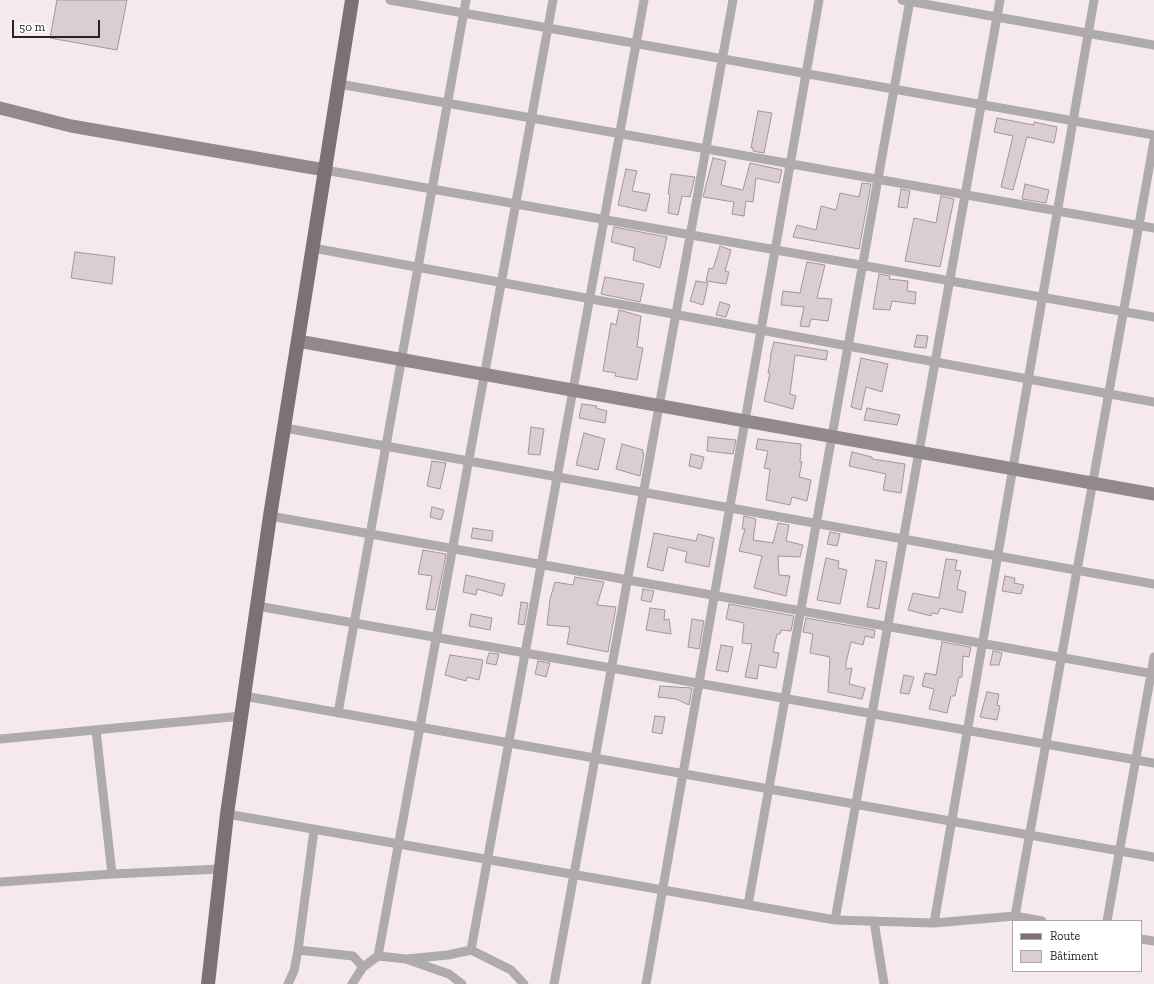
<!DOCTYPE html>
<meta charset="utf-8">
<style>
body{margin:0}
#map{position:relative;width:1154px;height:984px;overflow:hidden;background:#f6e9ee;font-family:"Zilla Slab",serif}
canvas{display:block}
.legend{position:absolute;left:1012px;top:920px;width:130px;height:52px;box-sizing:border-box;background:#fff;border:1px solid #a9a7a7;margin:0;padding:5px 7px;list-style:none;font-size:12px;color:#272224}
.legend li{display:flex;align-items:center;gap:8px;height:20px}
.legend b{width:20px;border:1px solid #a9a7a7}
.scale{position:absolute;left:12px;top:20px;width:88px;height:18px;box-sizing:border-box;border:2px solid #272224;border-top:0;padding-left:5px;font-size:12px;line-height:14px;white-space:nowrap;color:#272224;-webkit-text-stroke:3px #fff;paint-order:stroke}
</style>
<div id="map">
<canvas width="1154" height="984"></canvas>
<ul class="legend">
<li><b style="height:5px;background:#7c7276"></b>Route</li>
<li><b style="height:11px;background:#dbced3"></b>Bâtiment</li>
</ul>
<div class="scale">50 m</div>
</div>
<script>
const g = document.querySelector('canvas').getContext('2d');
g.lineJoin = 'round';
function fill(path, color) { g.fillStyle = color; g.fill(path, 'evenodd'); }
const shape = rows => new Path2D(rows.map(r => 'M' + r).join(''));
function strokePath(path, color, width, dash) { g.strokeStyle = color; g.lineWidth = width; g.lineCap = dash ? 'butt' : 'round'; g.setLineDash(dash || []); g.stroke(path); }
const building = shape([
 [57,0,127,0,117,50,50,38,57,0],
 [758,111,772,113,764,153,753,151,753,148,751,148,758,111],
 [997,118,1034,125,1034,122,1057,127,1054,143,1027,137,1013,190,1001,187,1013,136,994,132,997,118],
 [713,158,726,161,721,185,743,190,750,163,782,170,779,183,756,178,753,202,746,201,744,216,732,214,734,202,703,197,713,158],
 [626,169,637,171,632,191,650,194,646,211,618,205,626,169],
 [671,174,695,177,690,197,682,196,678,215,668,213,670,194,668,194,671,174],
 [862,183,871,184,859,249,793,237,797,225,816,230,821,206,836,210,840,193,859,197,862,183],
 [1025,184,1049,190,1046,203,1022,199,1025,184],
 [901,189,910,191,907,208,898,207,901,189],
 [941,196,954,199,940,267,905,261,914,218,936,223,941,196],
 [614,227,667,237,660,268,633,260,635,248,611,242,614,227],
 [720,246,731,250,725,271,729,272,726,284,706,281,709,268,713,269,720,246],
 [75,252,115,257,112,284,71,278,75,252],
 [807,262,825,265,817,298,832,299,828,321,811,319,809,327,800,326,804,307,781,305,783,291,800,293,807,262],
 [879,274,890,276,889,279,908,281,907,291,916,292,915,304,892,301,890,310,873,309,879,274],
 [605,277,644,284,640,302,601,294,605,277],
 [696,281,708,283,703,305,690,301,696,281],
 [720,302,730,305,726,317,716,315,720,302],
 [619,310,641,316,637,347,643,348,637,380,615,376,616,373,603,371,611,323,616,325,619,310],
 [917,335,928,336,926,348,914,347,917,335],
 [774,342,828,351,826,360,795,355,790,394,796,396,793,409,764,401,770,373,768,373,771,357,770,357,774,342],
 [861,358,888,364,882,392,866,387,861,410,851,407,861,358],
 [582,404,597,406,596,408,607,411,605,423,579,418,582,404],
 [867,408,900,415,897,425,864,420,867,408],
 [531,427,544,429,540,455,528,454,531,427],
 [584,433,605,439,598,470,576,465,584,433],
 [708,437,736,440,733,454,707,451,708,437],
 [758,439,801,444,800,462,802,462,799,477,811,480,807,501,792,497,790,505,766,500,770,469,764,468,768,451,756,449,758,439],
 [622,444,643,450,642,452,644,453,640,476,616,469,622,444],
 [852,452,872,457,872,459,905,464,901,493,883,490,886,474,849,466,852,452],
 [691,454,704,457,701,469,689,466,691,454],
 [432,461,446,463,440,489,427,486,432,461],
 [432,507,444,510,441,520,430,517,432,507],
 [744,516,756,519,753,540,773,543,778,523,789,525,786,541,803,545,800,557,778,556,779,575,790,576,786,596,754,588,762,556,739,551,745,529,742,529,744,516],
 [473,528,493,531,492,541,471,538,473,528],
 [830,532,840,534,837,546,827,544,830,532],
 [654,533,696,541,698,534,714,538,709,567,685,562,687,552,668,547,663,571,647,567,654,533],
 [423,550,446,554,435,610,426,609,432,576,418,574,423,550],
 [826,558,839,561,838,568,847,570,840,604,817,600,826,558],
 [946,559,957,560,955,570,961,571,957,589,966,592,962,613,940,608,938,614,932,613,931,616,908,610,913,593,939,598,946,559],
 [876,560,887,562,879,609,867,607,876,560],
 [466,575,505,584,502,596,477,589,476,595,463,592,466,575],
 [1005,576,1015,578,1014,583,1024,585,1021,594,1002,591,1005,576],
 [575,577,604,582,597,605,616,607,608,652,567,644,570,627,547,625,550,599,555,582,573,585,575,577],
 [643,589,654,591,651,602,641,600,643,589],
 [521,602,528,603,524,625,518,624,521,602],
 [729,604,794,616,791,631,781,630,780,634,777,634,773,652,779,653,776,668,759,665,757,679,745,677,752,644,742,643,744,623,726,619,729,604],
 [650,608,665,610,664,620,669,619,671,634,646,630,650,608],
 [471,614,492,618,490,630,469,626,471,614],
 [806,618,875,630,874,638,865,636,863,645,851,642,846,663,846,669,852,668,849,684,865,688,862,699,828,692,830,657,810,653,813,634,803,632,806,618],
 [692,619,704,621,699,649,688,647,692,619],
 [942,642,971,647,969,657,963,656,962,677,959,677,955,696,951,696,947,713,929,709,934,689,922,686,925,673,936,675,942,642],
 [721,645,733,647,728,672,716,670,721,645],
 [993,651,1002,653,999,665,990,665,993,651],
 [489,653,499,654,496,665,486,663,489,653],
 [450,655,483,660,479,680,467,677,466,681,445,675,450,655],
 [538,661,550,663,546,677,535,674,538,661],
 [904,675,914,677,909,694,900,693,904,675],
 [660,686,692,688,689,705,676,699,658,697,660,686],
 [987,692,999,694,997,705,1000,706,997,720,980,717,987,692],
 [655,716,665,717,662,734,652,732,655,716]
]);
const street = shape([
 [390,0,1154,135],
 [902,0,1154,45],
 [339,84,1154,228],
 [325,170,1154,317],
 [313,248,1154,402],
 [285,428,1154,584],
 [270,516,1154,674],
 [257,606,1154,763],
 [244,696,1154,857],
 [338,713,466,0],
 [96,730,112,874],
 [0,739,242,716],
 [227,814,835,920,934,923,1015,916,1042,921],
 [0,882,112,874,221,869],
 [748,905,910,0],
 [1015,916,1154,141],
 [835,920,1000,0],
 [874,921,884,984],
 [1107,921,1154,657],
 [934,923,1094,0],
 [1141,939,1154,941],
 [298,950,353,956,363,967],
 [471,950,644,0],
 [378,956,406,959,449,974,462,984],
 [406,959,448,955,471,950,511,970,524,984],
 [288,984,294,971,298,950,314,830],
 [352,984,363,967,378,956,553,0],
 [554,984,733,0],
 [646,984,819,0]
]);
const secondary = shape([
 [0,108,71,126,325,170],
 [298,341,1154,494]
]);
const primary = shape([
 [208,984,227,814,270,516,352,0]
]);
fill(building, '#dbced3');
strokePath(building, '#a1969a', 1);
strokePath(street, '#afaaac', 9);
strokePath(secondary, '#91898c', 13);
strokePath(primary, '#7c7276', 14);
</script>
